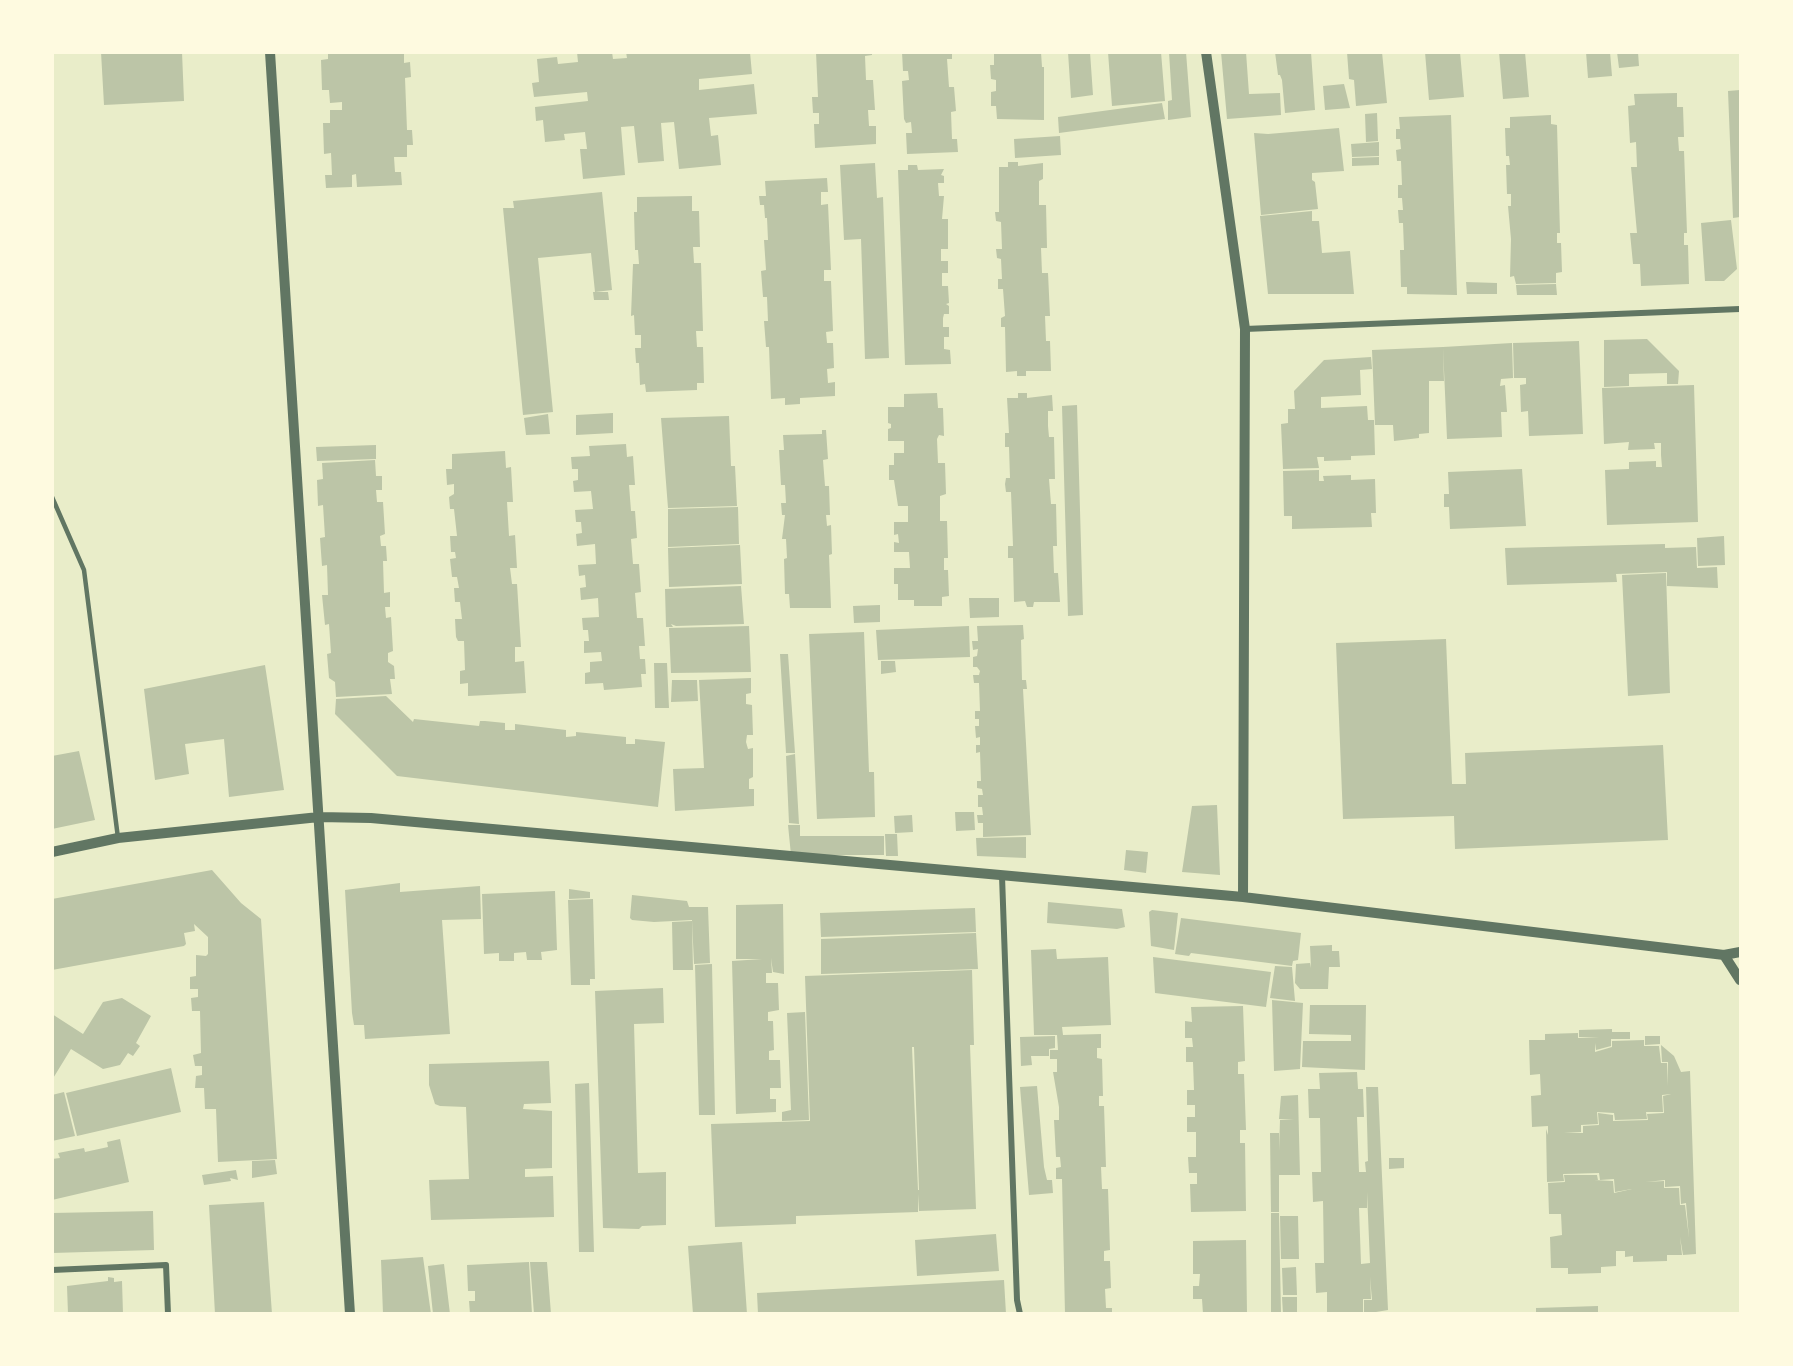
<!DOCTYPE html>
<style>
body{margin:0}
#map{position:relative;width:1793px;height:1366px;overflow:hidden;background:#e9edc9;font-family:"Open Sans",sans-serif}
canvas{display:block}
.frame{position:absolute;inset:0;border:54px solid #fefae0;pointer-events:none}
</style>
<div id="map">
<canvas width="1793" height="1366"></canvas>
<div class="frame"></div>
</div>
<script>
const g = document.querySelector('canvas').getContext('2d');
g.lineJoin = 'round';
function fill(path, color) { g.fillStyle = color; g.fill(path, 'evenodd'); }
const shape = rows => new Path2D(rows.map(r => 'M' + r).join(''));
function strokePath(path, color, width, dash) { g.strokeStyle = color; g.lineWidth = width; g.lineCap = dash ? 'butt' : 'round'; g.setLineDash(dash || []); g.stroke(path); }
const building = shape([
 [101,52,182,52,184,101,104,105],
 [328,52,404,52,404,63,410,62,411,77,405,78,407,130,412,130,413,145,407,145,407,157,394,157,395,172,401,172,402,185,357,187,356,174,352,175,352,187,326,188,325,175,332,175,331,153,324,154,323,123,330,123,330,110,342,110,342,102,330,103,329,90,322,90,321,60,328,59],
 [577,52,612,52,613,59,627,58,626,52,750,52,752,74,699,79,699,90,754,84,757,114,709,118,711,136,718,135,721,165,679,169,674,122,661,123,664,161,638,163,634,126,621,127,625,175,583,179,580,149,587,149,585,132,564,134,565,140,545,142,543,120,536,121,535,107,588,101,587,92,534,97,532,83,539,82,537,59,557,57,558,64,578,62],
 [816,52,872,52,872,55,865,56,866,80,873,80,875,110,868,110,869,126,876,126,876,144,815,148,814,124,819,124,819,113,813,113,812,97,818,97],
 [902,52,952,52,952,59,947,59,949,87,954,87,956,111,951,112,952,139,957,139,958,152,907,154,906,133,912,133,911,122,906,123,904,119,902,81,909,80,908,71,903,71],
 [994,52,1041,52,1042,67,1044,67,1044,120,997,119,996,106,991,106,991,92,996,91,996,80,991,79,990,65,994,65],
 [1068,52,1090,52,1093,95,1071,98],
 [1108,52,1161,52,1165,101,1112,106],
 [1169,52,1186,52,1191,117,1168,120,1168,101,1172,100],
 [1221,52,1246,52,1249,94,1280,93,1281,115,1227,119],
 [1275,52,1311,52,1315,110,1285,113,1282,80,1280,75,1278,75],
 [1347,52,1382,52,1387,103,1356,106,1354,80,1349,79],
 [1425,52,1460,52,1464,97,1429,100],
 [1499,52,1525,52,1529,97,1503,99],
 [1586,52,1610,52,1612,76,1588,78],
 [1617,52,1638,52,1639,66,1619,68],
 [1344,84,1350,108,1325,110,1323,86],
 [1740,90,1740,217,1733,218,1728,91],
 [1677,93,1677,107,1683,107,1684,137,1678,137,1679,151,1684,151,1687,233,1684,233,1684,245,1688,245,1689,284,1641,286,1640,264,1633,264,1630,233,1637,233,1631,167,1637,167,1636,142,1630,143,1628,106,1635,105,1634,94],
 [1162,103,1165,119,1059,133,1058,117],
 [1377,113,1378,141,1366,142,1365,114],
 [1451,115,1457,295,1407,294,1407,287,1401,287,1400,250,1404,250,1403,223,1399,223,1398,210,1403,210,1402,198,1398,198,1398,185,1402,185,1401,161,1397,161,1396,150,1401,149,1400,139,1396,139,1396,129,1400,129,1399,117],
 [1551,115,1551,124,1557,125,1560,233,1557,233,1557,243,1561,243,1562,272,1556,273,1556,283,1516,284,1514,276,1510,277,1511,239,1508,206,1511,206,1511,194,1507,194,1506,165,1510,165,1509,156,1506,156,1505,128,1510,128,1510,117],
 [1339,128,1344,171,1312,173,1312,180,1315,182,1318,209,1261,215,1254,133,1268,134],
 [1060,136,1061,155,1015,158,1014,139],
 [1379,142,1379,156,1352,157,1351,144],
 [1379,157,1379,165,1352,166,1352,158],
 [1008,162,1018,162,1018,166,1043,163,1043,179,1039,181,1039,205,1046,205,1047,248,1041,248,1042,273,1048,273,1050,316,1045,316,1046,341,1050,341,1051,371,1026,371,1026,376,1017,376,1017,371,1006,372,1005,327,1001,327,1001,318,1005,316,1003,289,998,289,998,279,1002,279,1001,259,997,258,996,249,1002,249,1001,222,996,221,995,212,999,212,999,167,1008,167],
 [875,163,877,198,883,197,889,358,865,359,861,239,844,240,840,165],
 [908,165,917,165,918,170,944,169,941,175,944,176,944,183,938,183,939,196,944,196,942,219,948,219,948,249,941,249,941,261,948,261,948,273,942,273,942,286,948,286,949,303,946,304,949,306,949,314,944,314,943,318,943,327,949,327,949,337,944,337,944,349,950,350,951,364,905,365,898,170,908,170],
 [827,178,828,192,821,192,821,205,828,204,831,270,824,270,824,281,831,281,833,331,826,332,827,343,833,343,834,368,827,369,828,383,835,382,835,396,800,398,800,404,785,405,785,398,771,399,769,347,766,347,764,321,768,321,767,297,763,297,761,271,766,270,764,240,768,240,767,218,765,218,764,205,760,205,759,196,766,196,765,181],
 [602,192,612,290,595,292,591,253,538,258,553,412,523,415,503,208,514,208,513,201],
 [692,196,692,211,699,211,700,247,693,247,694,263,701,263,703,331,696,331,697,347,703,347,704,383,697,383,697,390,646,392,645,384,640,385,639,363,636,363,635,348,641,348,641,335,635,335,634,315,631,316,633,264,639,264,638,250,635,250,634,212,637,212,637,197],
 [1312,211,1312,221,1319,221,1322,253,1350,251,1354,294,1268,294,1260,216],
 [1731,220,1737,269,1724,281,1705,281,1701,223],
 [1466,282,1497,283,1497,294,1467,294],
 [1556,284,1557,295,1517,295,1516,285],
 [593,292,608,292,609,300,594,300],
 [1647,339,1679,371,1678,384,1667,384,1667,373,1629,374,1629,386,1604,387,1604,340],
 [1579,341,1583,434,1529,436,1528,411,1521,412,1520,385,1526,384,1526,378,1514,378,1513,343],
 [1512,343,1513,378,1501,379,1500,386,1505,385,1507,412,1501,412,1502,437,1447,439,1443,347],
 [1443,347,1444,381,1429,381,1429,433,1419,434,1419,438,1394,441,1393,425,1375,425,1372,350],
 [1371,357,1372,369,1360,370,1361,395,1321,397,1321,408,1367,406,1368,420,1374,420,1375,455,1351,456,1351,460,1324,461,1324,457,1317,457,1319,468,1283,469,1281,424,1288,423,1288,409,1295,409,1294,391,1324,360],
 [1694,385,1698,522,1607,525,1605,470,1629,469,1629,462,1656,461,1656,467,1662,467,1661,455,1661,443,1654,443,1655,449,1628,450,1629,442,1604,444,1602,388],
 [937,393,938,408,943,408,944,436,939,435,937,439,938,463,945,463,946,494,940,496,940,521,947,521,948,558,944,558,944,570,948,570,949,596,942,597,942,606,914,606,914,600,898,600,898,584,894,584,894,568,910,568,909,552,894,552,894,542,899,543,898,534,894,535,894,522,908,522,908,506,898,506,894,480,889,480,889,465,894,465,894,453,904,453,904,441,888,441,888,429,891,428,891,424,888,423,888,407,904,407,904,394],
 [1018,393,1027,393,1027,398,1052,395,1053,411,1048,411,1048,426,1049,437,1054,437,1055,479,1049,479,1051,504,1056,504,1057,546,1053,546,1054,573,1058,573,1060,602,1034,602,1033,607,1027,607,1025,601,1014,602,1013,558,1008,558,1008,546,1013,546,1011,492,1006,492,1005,484,1006,478,1010,478,1009,447,1005,447,1005,433,1009,433,1007,398,1018,398],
 [1077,405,1083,615,1068,616,1062,406],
 [613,413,613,433,576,435,576,415],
 [548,414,550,434,526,435,524,418],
 [729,416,731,466,735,466,737,506,668,508,661,418],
 [822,430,826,430,828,459,823,460,825,486,829,486,830,515,826,515,827,526,831,525,832,554,829,555,831,608,790,608,789,594,785,594,784,559,787,558,786,539,782,539,785,515,782,515,781,503,786,503,785,485,781,485,779,450,784,450,783,435,822,434],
 [626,444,627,457,633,456,635,485,629,485,631,511,635,511,637,538,631,539,633,564,639,564,641,592,635,593,637,618,643,618,645,646,639,646,640,659,645,659,646,674,641,674,642,687,604,690,603,683,585,684,585,673,590,672,590,662,602,661,601,652,584,653,584,641,589,641,588,630,583,630,582,618,599,617,598,598,581,600,580,588,586,587,585,575,579,576,578,565,596,564,595,544,577,546,576,534,582,533,581,522,576,522,575,510,593,509,591,491,574,492,573,481,578,480,578,469,572,469,571,457,590,456,589,446],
 [376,445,376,459,317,461,316,447],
 [505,451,506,468,511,467,513,502,507,502,509,536,515,535,517,568,510,568,512,584,517,584,521,647,515,647,515,662,524,661,526,693,468,696,468,683,460,684,460,671,465,670,464,641,458,641,456,637,455,619,462,619,460,602,455,602,454,588,459,588,457,577,452,577,450,559,456,558,455,552,451,552,450,536,457,536,454,509,450,509,449,497,454,494,454,484,447,485,446,469,452,469,452,454],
 [375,460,376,476,382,476,382,490,376,490,377,502,383,502,385,534,380,536,381,546,386,546,387,561,383,561,384,593,390,592,390,607,385,607,386,618,391,617,393,651,388,653,388,662,394,666,395,679,390,679,392,694,336,697,335,682,329,678,327,654,331,653,329,624,325,625,322,595,328,595,327,565,322,566,320,538,325,537,323,505,318,506,317,480,323,479,322,463],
 [1522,469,1526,526,1450,529,1449,507,1444,507,1444,494,1449,494,1448,472],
 [1319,470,1319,481,1324,481,1323,476,1351,475,1351,480,1375,479,1376,513,1371,513,1372,527,1292,529,1292,516,1284,516,1283,471],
 [738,507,739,544,668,547,668,509],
 [1724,536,1725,565,1698,566,1697,538],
 [1665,544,1665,548,1696,547,1697,568,1717,567,1718,588,1667,586,1667,572,1616,574,1617,582,1507,585,1505,548],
 [740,545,742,584,669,587,668,548],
 [1666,573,1670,693,1628,696,1622,575],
 [741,586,744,624,676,626,671,624,673,627,666,627,665,589],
 [969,598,999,598,999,617,970,618],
 [880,605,880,622,854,623,853,606],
 [1023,625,1024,639,1021,640,1022,680,1026,680,1027,689,1023,689,1031,835,983,837,983,823,978,823,977,815,983,815,982,807,978,807,978,795,983,795,982,789,977,788,977,781,981,781,980,752,976,753,976,745,980,745,980,737,976,738,975,726,979,726,979,719,975,719,975,711,980,711,979,683,974,683,973,675,979,675,980,671,977,667,973,667,973,657,977,656,978,649,973,650,972,641,978,641,977,626],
 [749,626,751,672,671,673,669,628],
 [969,626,970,657,878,660,876,630],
 [864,632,869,772,874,772,875,817,817,819,809,634],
 [1446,639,1452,784,1466,784,1465,753,1663,745,1668,840,1455,849,1454,816,1343,819,1336,643],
 [780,654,788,654,795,753,786,753],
 [881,661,895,661,896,672,881,674],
 [654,663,667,663,669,708,655,708],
 [265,665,284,790,229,797,224,739,185,744,189,774,155,780,144,689],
 [751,678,751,693,746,694,746,704,752,705,753,735,747,735,746,742,748,749,753,748,753,777,749,779,749,789,754,789,754,806,675,811,673,769,704,768,699,680],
 [672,680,697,680,698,701,671,702],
 [386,696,413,722,414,719,479,726,480,721,485,721,505,723,505,730,515,730,515,724,566,730,566,737,576,736,576,732,626,737,626,744,635,744,635,739,665,742,658,807,397,776,335,714,336,699],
 [79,751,95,820,52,829,52,756],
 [795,754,799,824,789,823,786,756],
 [1217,805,1220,875,1182,872,1192,806],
 [955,812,974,812,975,830,956,831],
 [912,815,913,832,895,833,894,816],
 [788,825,800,825,800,836,884,836,884,855,791,855],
 [885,834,897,834,898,856,886,856],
 [1026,837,1026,858,977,856,976,838],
 [1126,850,1148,852,1146,873,1124,870],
 [212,870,241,903,261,919,277,1159,218,1162,216,1109,205,1109,204,1088,195,1088,196,1076,202,1075,202,1066,195,1066,193,1055,201,1053,200,1011,192,1011,191,998,198,997,198,989,190,989,190,977,196,976,196,955,206,956,208,954,208,937,194,924,195,931,184,933,186,944,184,946,52,970,52,899],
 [400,883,400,892,480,886,481,919,442,920,450,1034,365,1039,364,1025,354,1025,352,1013,345,890],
 [569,889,590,892,590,898,569,899],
 [555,891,557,950,541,952,542,960,527,960,526,952,514,953,514,961,499,961,499,953,484,954,482,894],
 [632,895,687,901,689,907,708,907,710,963,694,964,692,920,654,922,632,920,630,918],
 [593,899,595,979,590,979,590,985,571,985,568,900],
 [1048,902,1122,909,1125,927,1117,929,1047,923],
 [783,904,784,974,773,972,771,958,772,973,766,973,766,983,778,983,779,1010,768,1012,768,1021,773,1021,774,1050,769,1051,769,1060,780,1060,781,1088,770,1088,770,1099,776,1099,776,1112,736,1114,732,961,762,959,736,959,736,905],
 [975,908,976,932,821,937,820,913],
 [1152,910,1178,913,1174,950,1151,946,1149,912],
 [1181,918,1301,933,1298,960,1293,961,1292,966,1191,953,1189,956,1175,954],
 [692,921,693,970,673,970,672,922],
 [976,933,978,969,821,974,821,939],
 [1332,945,1332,951,1339,951,1340,967,1329,967,1328,989,1300,989,1295,983,1296,964,1310,963,1311,968,1310,946],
 [1056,949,1057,959,1108,957,1111,1025,1062,1027,1063,1035,1101,1034,1101,1048,1097,1048,1097,1058,1102,1059,1103,1096,1099,1096,1099,1106,1104,1106,1106,1167,1101,1167,1102,1189,1108,1189,1110,1250,1104,1251,1104,1261,1110,1261,1111,1288,1105,1289,1106,1308,1112,1308,1112,1314,1065,1314,1062,1179,1056,1179,1056,1168,1061,1167,1060,1157,1056,1157,1054,1120,1059,1120,1059,1107,1053,1072,1057,1072,1057,1059,1050,1059,1050,1050,1058,1050,1057,1035,1034,1035,1031,950],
 [1153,957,1271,972,1266,1007,1155,993],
 [712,964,715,1115,699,1115,695,965],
 [1275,966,1292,967,1295,1001,1270,998],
 [972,970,974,1045,970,1045,976,1209,919,1211,918,1194,918,1212,796,1216,796,1224,715,1227,711,1124,810,1121,805,976],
 [912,1047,914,1047,919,1190,918,1190],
 [663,988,664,1023,634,1024,638,1173,666,1172,666,1225,642,1226,639,1229,603,1228,595,991],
 [122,998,151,1016,136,1043,140,1046,133,1056,128,1053,120,1065,103,1069,71,1049,52,1080,52,1014,83,1034,103,1002],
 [1272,1000,1303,1003,1300,1069,1274,1071],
 [1310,1005,1366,1005,1365,1070,1302,1067,1303,1041,1351,1041,1351,1035,1309,1034],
 [1243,1006,1245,1061,1238,1062,1238,1074,1244,1074,1246,1130,1240,1130,1240,1143,1245,1143,1246,1211,1191,1212,1190,1184,1197,1184,1197,1173,1189,1173,1188,1157,1196,1157,1196,1132,1187,1132,1187,1117,1195,1117,1195,1105,1187,1105,1187,1090,1194,1090,1193,1062,1186,1062,1186,1047,1193,1047,1192,1038,1185,1038,1185,1021,1192,1022,1191,1007],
 [805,1012,809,1120,782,1121,782,1112,791,1110,787,1013],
 [1612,1029,1612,1032,1630,1032,1630,1039,1611,1039,1611,1046,1596,1050,1595,1043,1595,1052,1612,1047,1612,1041,1644,1040,1644,1046,1659,1046,1661,1063,1667,1063,1667,1086,1668,1062,1662,1062,1661,1045,1674,1056,1681,1072,1690,1071,1696,1254,1683,1255,1680,1237,1682,1255,1667,1255,1667,1261,1633,1262,1633,1256,1625,1257,1625,1251,1616,1251,1616,1266,1601,1267,1601,1273,1568,1274,1568,1268,1551,1268,1550,1237,1562,1235,1561,1214,1549,1214,1548,1183,1565,1182,1564,1175,1597,1175,1598,1180,1594,1180,1613,1181,1614,1193,1632,1189,1615,1192,1614,1179,1600,1180,1599,1173,1563,1174,1564,1181,1547,1182,1546,1129,1548,1135,1548,1126,1532,1127,1531,1096,1541,1095,1540,1074,1530,1075,1529,1040,1545,1040,1545,1034,1578,1033,1578,1038,1599,1038,1579,1037,1579,1030],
 [1671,1094,1663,1096,1664,1113,1647,1114,1648,1120,1613,1121,1613,1115,1598,1113,1599,1125,1583,1126,1583,1133,1564,1133,1581,1132,1581,1125,1598,1124,1597,1112,1614,1113,1615,1120,1647,1119,1646,1112,1663,1112,1662,1095],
 [1665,1180,1665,1187,1680,1186,1681,1204,1686,1203,1689,1238,1685,1205,1680,1205,1679,1188,1664,1188,1664,1181,1646,1182],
 [1055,1036,1055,1048,1049,1049,1049,1056,1031,1056,1032,1065,1021,1066,1020,1037],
 [1645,1036,1660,1036,1660,1044,1645,1045],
 [549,1061,551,1103,524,1104,523,1109,552,1111,552,1168,525,1169,525,1177,553,1176,554,1217,431,1220,429,1180,469,1179,466,1107,440,1106,435,1104,429,1085,429,1064],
 [171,1068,181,1112,77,1136,66,1093],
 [1357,1072,1358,1089,1363,1089,1364,1117,1357,1117,1359,1172,1366,1172,1365,1162,1368,1161,1366,1087,1378,1087,1388,1310,1364,1314,1364,1300,1372,1300,1370,1277,1371,1299,1363,1299,1363,1314,1327,1314,1327,1292,1316,1293,1315,1263,1324,1263,1323,1201,1313,1202,1312,1172,1321,1172,1320,1118,1309,1118,1308,1089,1320,1089,1319,1073],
 [1367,1192,1370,1263,1361,1264,1359,1208,1367,1208],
 [589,1083,594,1252,579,1252,575,1084],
 [1037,1086,1044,1167,1047,1180,1052,1180,1053,1193,1029,1195,1020,1087],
 [64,1092,75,1136,52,1141,52,1095],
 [1298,1095,1300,1175,1279,1175,1279,1212,1271,1212,1270,1133,1279,1133,1279,1151,1280,1120,1294,1120,1279,1119,1281,1096],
 [120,1139,129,1182,52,1200,52,1159,60,1158,58,1153,84,1148,85,1152,108,1147,107,1142],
 [1389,1158,1404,1158,1404,1168,1389,1169],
 [275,1160,277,1174,252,1178,252,1161],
 [236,1170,238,1180,230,1178,231,1181,204,1185,202,1175],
 [264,1202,272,1314,215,1314,209,1205],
 [153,1211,154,1250,52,1253,52,1213],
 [1271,1213,1279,1213,1281,1314,1271,1314],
 [1280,1216,1298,1216,1299,1259,1281,1259],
 [996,1234,999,1271,917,1276,915,1240],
 [1246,1240,1247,1314,1203,1314,1202,1299,1193,1299,1193,1286,1199,1286,1200,1274,1193,1274,1193,1241],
 [742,1242,747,1314,693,1314,688,1246],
 [423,1257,431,1314,383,1314,381,1260],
 [529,1262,532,1314,470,1314,469,1301,475,1301,475,1291,468,1291,467,1265],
 [530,1262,547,1262,551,1314,534,1314],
 [444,1264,450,1314,433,1314,428,1266],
 [1296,1267,1297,1295,1283,1295,1282,1268],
 [108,1277,114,1278,114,1282,122,1281,123,1314,68,1314,67,1286,108,1281],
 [1004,1280,1006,1314,758,1314,757,1293],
 [1282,1297,1297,1297,1297,1314,1283,1314],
 [1598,1306,1598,1314,1536,1314,1536,1308]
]);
const service = shape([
 [52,497,84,570,118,838]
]);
const minor = shape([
 [1245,329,1740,309],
 [1002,876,1017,1300,1020,1314],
 [52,1270,166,1265,168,1314]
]);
const tertiary = shape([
 [270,52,350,1314],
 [1206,52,1245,329,1243,897],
 [52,852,118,838,319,817,371,818,1243,897,1724,955,1740,952],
 [1724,955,1740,980]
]);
fill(building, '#bcc5a7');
strokePath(service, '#617663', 4.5);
strokePath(minor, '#617663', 6);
strokePath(tertiary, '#617663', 10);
</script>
